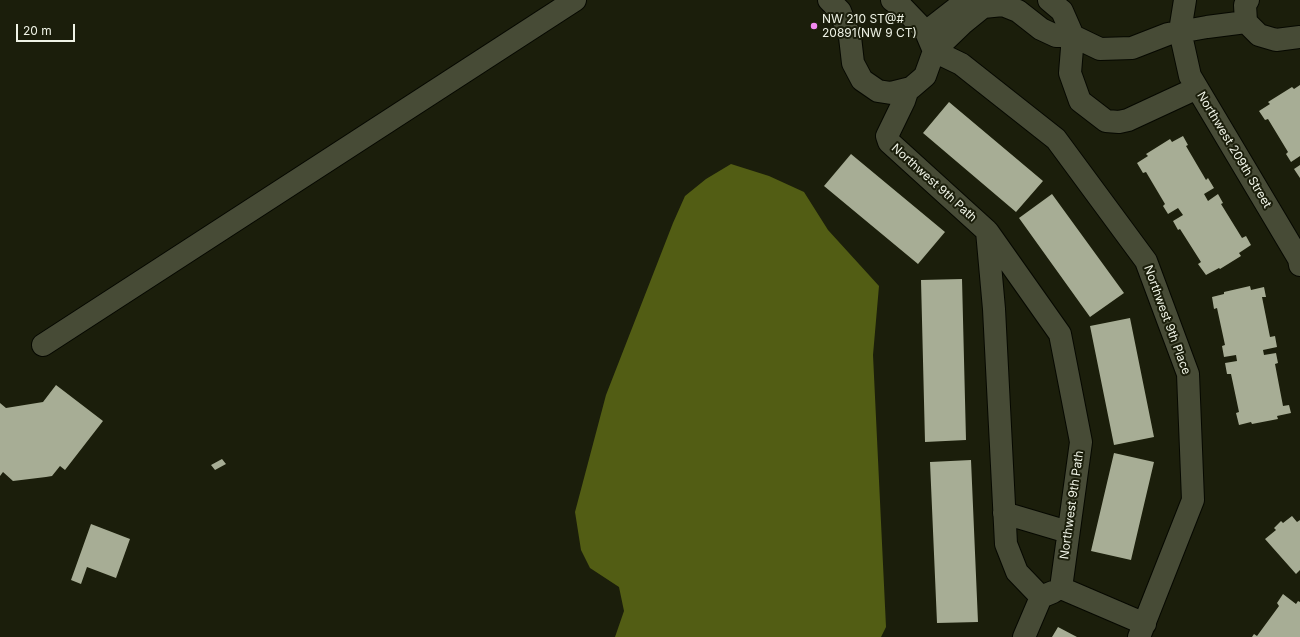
<!DOCTYPE html>
<style>
body{margin:0}
#map{position:relative;width:1300px;height:637px;overflow:hidden;background:#1b1e0b;font-family:Inter,sans-serif}
canvas{display:block}
.scale{position:absolute;left:16px;top:24px;width:59px;height:18px;box-sizing:border-box;border:2px solid #eff3e6;border-top:0;padding-left:5px;font-size:12px;line-height:14px;white-space:nowrap;color:#eff3e6;-webkit-text-stroke:3px #1b1e0b;paint-order:stroke}
</style>
<div id="map">
<canvas width="1300" height="637"></canvas>
<div class="scale">20 m</div>
</div>
<script>
const g = document.querySelector('canvas').getContext('2d');
g.lineJoin = 'round';
function fill(path, color) { g.fillStyle = color; g.fill(path, 'evenodd'); }
const shape = rows => new Path2D(rows.map(r => 'M' + r).join(''));
function strokePath(path, color, width, dash) { g.strokeStyle = color; g.lineWidth = width; g.lineCap = dash ? 'butt' : 'round'; g.setLineDash(dash || []); g.stroke(path); }
function drawText(font, color, halo, rows, align = 'center') {
  g.font = font + ' Inter,sans-serif'; g.lineWidth = 4; g.setLineDash([]); g.textBaseline = 'middle'; g.strokeStyle = halo; g.fillStyle = color; for (const [text, x, y, turn = 0] of rows) {
    g.save(); g.translate(x, y); g.rotate((+turn || 0) * Math.PI / 180); g.textAlign = isNaN(turn) ? turn : align; if (halo) g.strokeText(text, 0, 0); g.fillText(text, 0, 0); g.restore();
  }
}
const water = shape([
 [731,164,769,176,804,192,828,230,879,286,873,355,886,627,881,637,615,637,624,611,619,587,590,568,581,550,575,512,606,395,673,223,685,196,706,179]
]);
const building = shape([
 [1300,85,1300,156,1291,162,1286,154,1288,152,1268,119,1265,120,1259,111,1270,104,1268,102,1292,87,1294,89],
 [949,102,1043,181,1016,212,923,133],
 [1183,136,1188,145,1186,146,1206,180,1208,178,1214,188,1204,194,1208,201,1218,194,1223,203,1221,204,1242,238,1246,236,1251,245,1239,253,1241,256,1220,269,1219,268,1206,275,1198,264,1201,262,1180,229,1178,230,1173,221,1183,215,1178,208,1168,214,1163,206,1165,204,1146,172,1143,173,1137,163,1148,156,1146,154,1170,139,1172,142],
 [851,154,945,232,918,264,824,186],
 [1300,165,1300,178,1294,169],
 [1052,194,1124,293,1090,317,1019,218],
 [962,279,966,440,925,442,921,280],
 [1250,286,1251,290,1264,287,1266,297,1262,297,1270,337,1275,336,1277,347,1263,350,1264,355,1276,353,1278,363,1275,364,1283,406,1289,405,1291,413,1277,416,1278,419,1252,424,1251,422,1239,425,1236,413,1239,412,1231,374,1227,374,1225,363,1237,361,1236,355,1224,357,1222,346,1225,345,1217,308,1214,309,1212,297,1224,294,1224,292],
 [1130,318,1154,437,1114,445,1090,326],
 [56,385,103,421,65,470,60,466,52,476,46,477,13,481,3,472,0,476,0,403,6,408,43,402],
 [1114,453,1154,462,1131,560,1091,551],
 [222,459,226,464,215,470,211,465],
 [971,460,978,622,937,623,930,462],
 [1292,516,1297,522,1300,520,1300,570,1296,574,1265,539,1276,530,1274,528,1281,521,1283,523],
 [91,524,130,539,116,578,87,567,81,584,71,580],
 [1283,594,1296,604,1298,601,1300,602,1300,637,1252,637,1254,634,1257,636,1279,606,1277,603],
 [1058,627,1077,637,1052,637]
]);
const minor = shape([
 [829,0,840,11,850,37,853,63,862,80,878,91,891,93,911,88,925,76,934,51,926,32,903,8,892,0],
 [1049,0,1062,11,1073,36,1070,73,1080,101,1106,121,1119,122,1128,120,1197,88],
 [1185,0,1180,31,1190,76,1299,259,1300,265],
 [1248,0,1245,5,1246,22,1259,35,1276,40,1300,37],
 [926,32,967,0],
 [934,51,961,64,1056,139,1146,261,1188,374,1193,500,1139,637],
 [934,51,962,24,983,7,1003,5,1018,11,1041,29,1056,36,1073,36,1100,49,1132,48,1168,34,1207,27,1246,22],
 [908,89,904,101,887,136,889,142,987,231,994,309,1006,544,1017,572,1041,597],
 [988,232,1060,334,1081,442,1061,588],
 [43,345,575,0],
 [1004,513,1068,532],
 [1061,588,1145,624],
 [1024,637,1041,597,1053,592]
]);
const markers = [
 [814,26,4,"#f389f1"]
];
const poiNames = [
 ["NW 210 ST@#",822,19],
 ["20891(NW 9 CT)",822,33]
];
const streetNames = [
 ["Northwest 209th Street",1234,150,59],
 ["Northwest 9th Path",934,183,42],
 ["Northwest 9th Place",1167,320,70],
 ["Northwest 9th Path",1072,505,-82]
];
fill(water, '#525d14');
fill(building, '#a7ad95');
strokePath(minor, '#060800', 24);
strokePath(minor, '#474b36', 22);
for (const [x, y, r, color] of markers) { const dot = new Path2D(); dot.arc(x, y, r, 0, 2 * Math.PI); g.fillStyle = color; g.fill(dot); strokePath(dot, '#1b1e0b', 1.5); }
drawText('12px', '#eff3e6', '#1b1e0b', poiNames, 'left');
drawText('12px', '#eff3e6', '#1b1e0b', streetNames);
</script>
